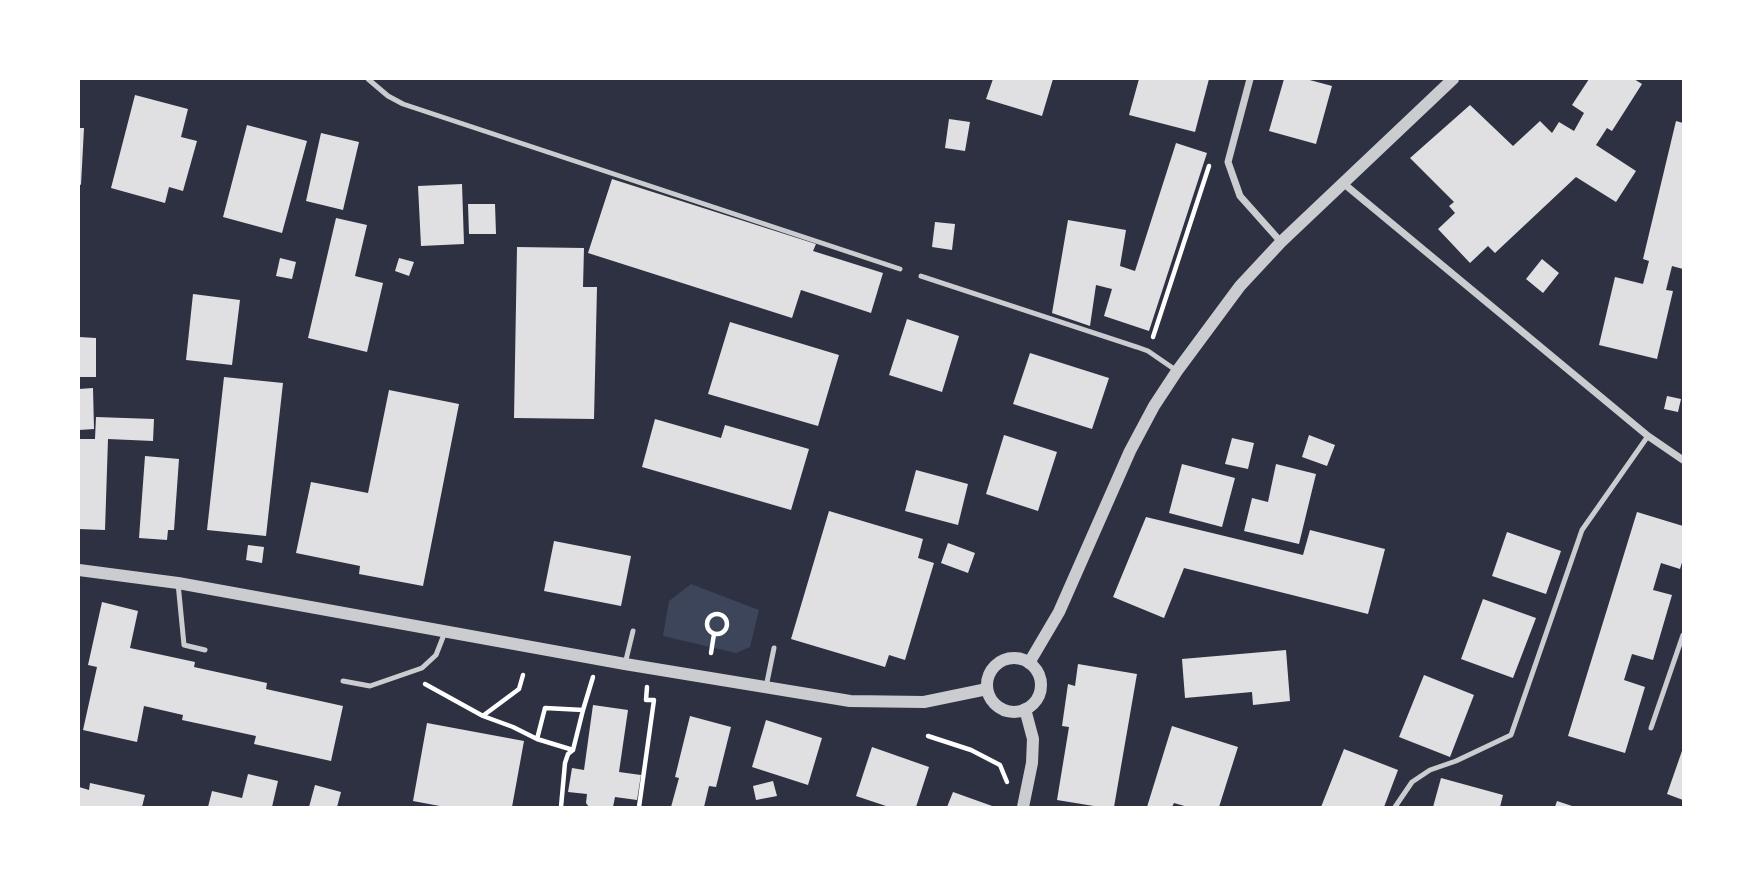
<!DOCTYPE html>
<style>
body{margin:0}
#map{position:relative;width:1762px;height:886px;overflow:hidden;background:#2d3142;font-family:"DM Sans",sans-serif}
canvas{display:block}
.frame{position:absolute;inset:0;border:80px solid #fff;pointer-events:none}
</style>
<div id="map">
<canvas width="1762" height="886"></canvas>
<div class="frame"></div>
</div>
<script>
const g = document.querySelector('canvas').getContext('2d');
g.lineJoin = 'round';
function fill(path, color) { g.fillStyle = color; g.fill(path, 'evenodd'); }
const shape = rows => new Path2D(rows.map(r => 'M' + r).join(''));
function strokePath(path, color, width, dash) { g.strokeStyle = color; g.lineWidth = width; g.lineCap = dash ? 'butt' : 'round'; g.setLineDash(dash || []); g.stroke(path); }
const green = shape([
 [691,584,759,610,750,647,736,653,663,636,669,601]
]);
const building = shape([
 [993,79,1053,79,1042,116,986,99],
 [1139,79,1209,79,1195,132,1129,115],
 [1284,79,1306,79,1332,86,1316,144,1269,131],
 [1589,79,1634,79,1642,84,1612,131,1607,128,1596,145,1636,171,1616,202,1576,177,1495,253,1488,246,1470,263,1438,229,1455,213,1449,206,1454,202,1410,158,1470,105,1513,146,1540,121,1552,133,1559,122,1574,131,1584,113,1572,105],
 [135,95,188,109,181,137,197,141,183,191,169,187,165,203,111,188],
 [949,119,970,122,965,151,945,148],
 [1676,121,1683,123,1683,269,1672,266,1666,290,1673,291,1657,359,1599,345,1615,277,1643,284,1649,261,1643,259],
 [247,125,307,141,282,233,223,217],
 [79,128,84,128,81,185,79,184],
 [321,133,359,142,343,210,306,201],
 [1176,143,1207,153,1149,331,1104,316,1112,289,1096,285,1090,326,1052,313,1068,220,1126,230,1120,266,1135,271],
 [612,179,816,244,813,251,883,273,871,313,801,290,792,318,588,253],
 [462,184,464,244,421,246,418,186],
 [468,204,495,204,496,234,469,234],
 [336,218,367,225,355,276,383,283,367,352,308,338],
 [935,222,955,224,952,250,932,247],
 [517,247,584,248,583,287,597,287,594,419,514,418],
 [280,258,296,262,292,279,276,276],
 [399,258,414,262,409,276,395,271],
 [1542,259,1559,273,1543,293,1526,279],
 [193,294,240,300,232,365,186,360],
 [907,319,959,336,942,392,889,375],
 [730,322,839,355,818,426,708,394],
 [79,337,96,338,96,377,79,377],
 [1030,353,1109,378,1092,429,1013,404],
 [224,377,283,383,266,536,207,530],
 [93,388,94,429,79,430,79,389],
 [389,390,459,404,423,586,359,574,360,566,296,553,311,482,368,493],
 [1667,396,1681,399,1678,412,1664,409],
 [96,417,154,419,153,441,108,439,105,530,79,529,79,439,95,439],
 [655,419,721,438,725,425,809,449,791,510,642,467],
 [1004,435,1057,452,1038,511,986,494],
 [1309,435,1335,445,1327,466,1302,457],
 [1232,438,1254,443,1248,469,1225,464],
 [145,456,179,459,174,530,168,530,167,540,139,538],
 [1182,464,1235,478,1222,527,1169,513],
 [1276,464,1316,474,1299,544,1244,531,1252,498,1268,502],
 [916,470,968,484,958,525,905,511],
 [829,511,923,539,918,558,934,563,905,660,889,655,885,667,791,639],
 [1637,512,1683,526,1683,559,1680,569,1661,563,1653,590,1672,595,1653,660,1632,654,1624,680,1645,687,1625,753,1568,736],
 [1146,517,1303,555,1310,530,1385,549,1368,614,1184,568,1164,618,1113,597],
 [1507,532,1561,551,1546,594,1492,576],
 [554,541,631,556,621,606,544,591],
 [948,543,975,553,968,573,941,563],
 [248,545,264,547,262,563,246,560],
 [1483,599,1536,618,1513,678,1461,659],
 [102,602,138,611,130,648,195,662,194,667,267,683,266,689,343,706,331,761,254,744,256,736,182,720,183,715,144,706,137,742,83,730,97,667,88,665],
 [1286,650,1290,701,1253,705,1252,692,1185,698,1182,659],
 [1078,664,1137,674,1114,807,1100,807,1057,800,1069,727,1062,726,1068,684,1075,686],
 [1424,675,1474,695,1450,757,1399,737],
 [593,705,628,710,619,772,641,775,637,800,615,797,613,807,589,807,586,803,587,794,568,792,572,768,584,770],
 [690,716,731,727,716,787,709,786,704,807,671,807,679,778,675,777],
 [766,720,822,738,808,785,752,767],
 [427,723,524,741,512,807,445,807,413,801],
 [1172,726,1238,747,1219,807,1188,807,1174,803,1172,807,1147,807],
 [872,747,929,767,916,807,889,807,856,796],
 [1683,748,1683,800,1667,794],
 [1344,749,1398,770,1384,807,1321,807],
 [248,774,278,781,272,807,208,807,212,791,242,798],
 [1441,778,1503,795,1500,807,1433,807],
 [773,781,777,796,756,800,753,786],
 [90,783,145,795,142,807,79,807,79,787,89,790],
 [315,785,341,792,337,807,309,807],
 [953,792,995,807,947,807],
 [1557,801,1575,807,1555,807]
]);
const path = shape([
 [1153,337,1209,166],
 '707 624a10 10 0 1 1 20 0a10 10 0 1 1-20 0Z',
 [711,653,714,634],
 [425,684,483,716,513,727,537,739],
 [583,710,593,677],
 [484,715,519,689,523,675],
 [928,736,971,750,1000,765,1007,782],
 [561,807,565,763,568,754,573,750,583,710,545,708,537,739,573,750],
 [639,807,654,700,646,700,647,687]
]);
const service = shape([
 [368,79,388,96,403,104,900,269],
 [921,276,1137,347,1148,351,1177,371],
 [178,583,184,645,205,650],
 [625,664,633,631],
 [343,681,370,686,422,668,436,655,445,632],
 [766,687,774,648],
 [1651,728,1683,635],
 [1395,807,1412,782,1430,770,1456,761,1511,735,1582,530,1648,436]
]);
const minor = shape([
 [1250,79,1228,162,1240,196,1281,242],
 [1343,183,1648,436,1683,460]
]);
const tertiary = shape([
 [79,570,178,583,625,664,850,701,924,702,987,689],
 '987 685a27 27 0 1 1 54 0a27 27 0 1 1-54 0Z',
 [1029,663,1059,612,1130,451,1154,406,1177,371,1240,286,1281,242,1453,79],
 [1023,807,1032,763,1033,739,1025,709]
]);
fill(green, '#3c4559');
fill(building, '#e0e0e3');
strokePath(path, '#fff', 4.5);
strokePath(service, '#caccd0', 5);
strokePath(minor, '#caccd0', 7);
strokePath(tertiary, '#caccd0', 12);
</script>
